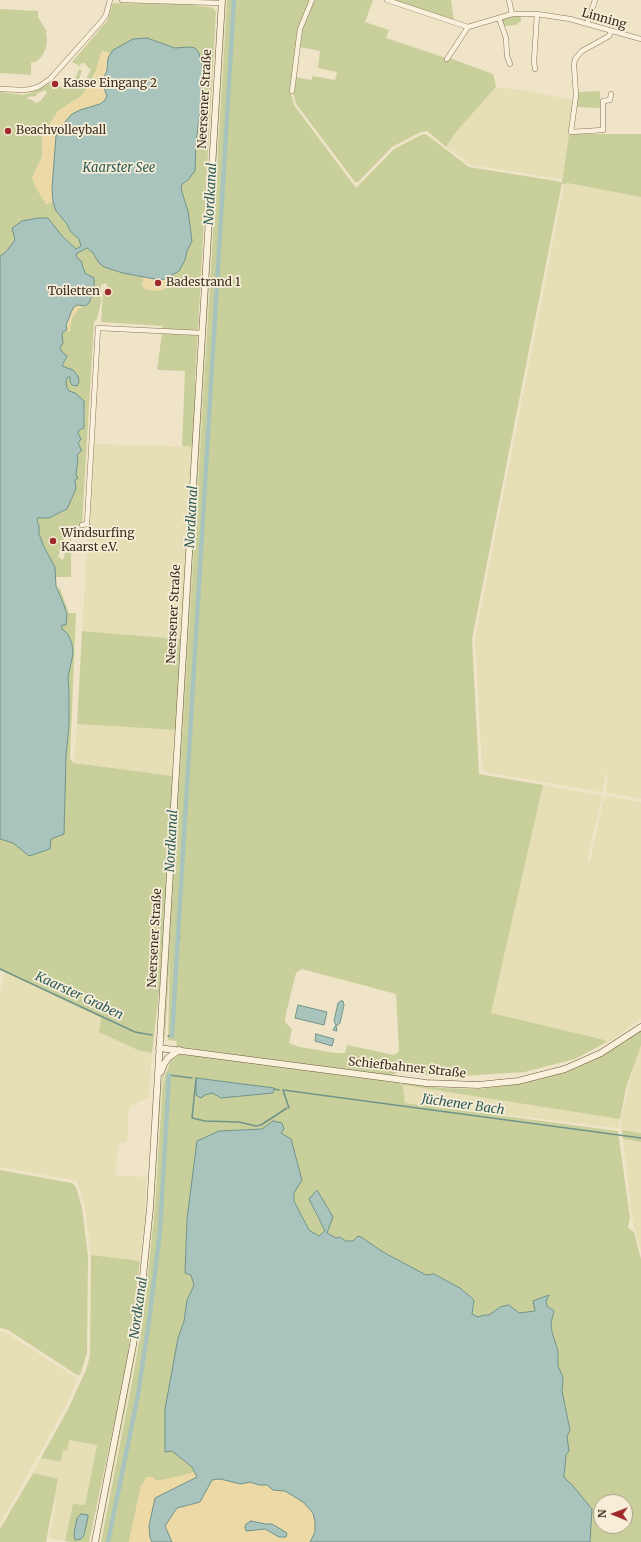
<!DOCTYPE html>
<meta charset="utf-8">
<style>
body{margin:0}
#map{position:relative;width:641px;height:1542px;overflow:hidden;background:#f0e4c8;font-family:Merriweather,serif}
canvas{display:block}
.north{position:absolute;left:593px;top:1494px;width:40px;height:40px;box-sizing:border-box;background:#f7eed8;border:1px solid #ada18e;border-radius:50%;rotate:271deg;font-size:11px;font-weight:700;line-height:16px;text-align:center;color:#3d2e20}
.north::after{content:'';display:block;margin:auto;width:14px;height:18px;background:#9e2a2b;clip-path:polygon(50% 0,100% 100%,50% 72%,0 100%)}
</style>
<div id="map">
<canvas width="641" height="1542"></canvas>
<div class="north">N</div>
</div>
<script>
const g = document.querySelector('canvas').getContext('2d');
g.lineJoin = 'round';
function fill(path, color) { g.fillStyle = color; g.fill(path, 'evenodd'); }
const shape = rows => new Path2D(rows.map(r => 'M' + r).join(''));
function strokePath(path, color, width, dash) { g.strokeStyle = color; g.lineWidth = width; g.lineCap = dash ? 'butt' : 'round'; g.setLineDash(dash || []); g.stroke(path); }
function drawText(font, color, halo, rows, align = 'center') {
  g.font = font + ' Merriweather,serif'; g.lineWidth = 3.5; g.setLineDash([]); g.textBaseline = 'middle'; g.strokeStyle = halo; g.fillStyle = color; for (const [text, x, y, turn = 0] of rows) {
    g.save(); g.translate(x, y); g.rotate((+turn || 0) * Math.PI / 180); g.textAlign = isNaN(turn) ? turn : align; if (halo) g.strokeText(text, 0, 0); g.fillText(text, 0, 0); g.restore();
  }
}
const farmland = shape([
 [496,87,529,91,577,101,572,134,569,134,563,177,560,179,471,165,446,147,456,132],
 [567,183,641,197,641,799,608,793,606,791,608,774,606,774,603,790,600,792,485,772,482,768,475,639,564,185],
 [94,444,193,447,181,639,82,631],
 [77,724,176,730,173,776,74,763],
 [543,785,600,795,602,798,587,860,590,861,604,798,607,796,641,802,641,1019,617,1037,607,1042,601,1039,491,1013],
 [4,972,101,1018,140,1051,152,1053,149,1097,129,1107,127,1142,119,1143,115,1175,146,1177,145,1216,140,1261,91,1255,85,1207,77,1181,0,1167,0,994],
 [641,1045,641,1133,621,1129,621,1118,637,1052],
 [403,1085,620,1119,618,1128,405,1103],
 [623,1139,641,1142,641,1252,632,1218],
 [0,1331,7,1333,76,1378,77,1381,65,1408,0,1524],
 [69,1440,97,1445,85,1506,73,1504,65,1541,49,1538,56,1501,54,1501,58,1479,33,1473,41,1458,61,1462,63,1450]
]);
const green = shape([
 [224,0,226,0,206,336,204,337],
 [227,0,310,0,299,29,291,94,294,105,356,188,394,149,423,134,427,135,469,167,562,182,569,134,641,134,641,197,567,183,564,185,562,183,472,639,479,774,543,785,491,1013,601,1039,607,1042,575,1059,525,1072,446,1077,398,1072,391,1076,193,1049,176,1047,177,1041,168,1040,170,952],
 [302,969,396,994,399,1051,394,1055,347,1045,345,1053,336,1053,300,1047,289,1043,292,1029,285,1022,285,1018,296,973],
 [313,0,373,0,365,22,389,30,386,38,446,58,447,57,493,74,496,87,456,132,446,147,427,131,421,132,392,147,358,182,355,182,296,104,293,93,295,77,311,80,313,76,335,80,337,72,318,68,320,51,299,47,301,30],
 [392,0,451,0,454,21],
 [113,3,187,4,209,7,213,8,216,12,195,381,195,406,193,447,182,446,185,371,157,370,163,326,101,322,103,290,106,289,108,297,110,297,106,283,101,285,101,302,97,319,94,322,82,524,73,527,70,525,66,533,58,557,63,560,71,535,71,577,55,577,55,572,48,553,44,547,39,534,39,526,37,521,38,518,49,518,63,512,72,499,76,489,75,480,78,458,77,455,81,451,81,449,78,443,81,440,81,438,78,433,79,430,84,428,84,426,85,411,67,388,66,381,68,376,70,377,72,385,68,368,62,366,66,360,60,348,62,333,67,328,70,332,70,324,72,318,79,308,84,307,90,302,90,299,93,296,95,290,89,275,85,273,81,261,78,260,76,254,87,248,93,253,99,262,104,267,123,273,144,277,142,285,145,289,154,291,175,279,170,276,179,271,185,260,187,251,192,241,188,211,181,189,182,184,188,180,196,155,196,142,203,88,202,62,189,47,175,48,147,38,133,40,113,50,111,54,103,51,101,53,96,71,85,91,80,97,58,111,43,136,42,157,32,178,37,189,46,204,53,202,56,211,67,224,70,231,79,239,81,246,76,249,62,236,15,240,5,253,0,256,0,92,24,95,35,91,50,83,53,87,52,90,74,81,79,69,82,71,79,79,85,80,91,70,84,63,82,63,78,67,78,65,72,62,107,21],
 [45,90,47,93,40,101,36,103,32,100,28,99,27,97,37,96,36,94],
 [0,9,38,11,38,17,46,30,47,40,46,48,42,56,37,61,31,63,31,75,0,73],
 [514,15,521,16,521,22,519,22,517,25,502,26,502,19],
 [600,91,600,108,576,107,577,92],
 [204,339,206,339,165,1039,164,1033,168,952],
 [59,586,69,613,76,613,70,759,74,763,173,776,161,975,152,1053,140,1051,99,1032,101,1018,0,970,0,839,13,843,29,855,51,839,64,834,66,756,69,725,69,693,68,677,73,654,62,629,64,605,58,590],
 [82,631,181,639,176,730,77,724],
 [641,1030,641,1045,626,1088,620,1119,403,1085,405,1103,618,1131,630,1218,628,1228,634,1232,641,1259,641,1542,590,1542,592,1509,573,1486,564,1477,566,1455,569,1451,567,1436,570,1430,562,1391,563,1377,558,1366,558,1351,552,1332,551,1323,554,1311,547,1306,545,1301,549,1296,535,1311,519,1313,500,1307,489,1315,484,1315,478,1318,472,1314,474,1300,460,1288,435,1274,426,1275,383,1252,361,1237,358,1236,353,1241,346,1241,340,1237,336,1238,326,1233,309,1199,316,1215,325,1231,319,1236,309,1230,294,1201,294,1193,302,1180,281,1133,273,1121,262,1129,219,1131,187,1219,185,1273,191,1275,194,1285,187,1300,184,1321,178,1338,172,1451,192,1467,195,1472,174,1478,156,1481,154,1479,141,1486,129,1542,101,1542,133,1377,143,1318,155,1208,162,1093,165,1074,169,1066,171,1059,176,1056,176,1054,188,1054,400,1083,401,1085,404,1083,442,1088,480,1089,523,1083,575,1068,625,1042],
 [197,1078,273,1088,273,1093,221,1098,212,1093,205,1095],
 [601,1502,625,1502,625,1526,601,1526],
 [169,1061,164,1074,161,1093,154,1208,142,1318,126,1405,99,1542,98,1542,130,1377,140,1317,146,1276,160,1092,164,1067],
 [622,1130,641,1133,641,1142,623,1139],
 [0,1170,72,1183,76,1187,82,1208,88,1256,87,1353,80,1375,77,1375,8,1330,0,1328],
 [91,1255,140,1261,126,1367,89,1542,70,1542,65,1541,73,1504,85,1505,97,1445,69,1440,67,1451,63,1450,61,1462,41,1458,68,1409,86,1370,90,1356],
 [33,1473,58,1479,46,1542,0,1542,0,1529]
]);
const sand = shape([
 [102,51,111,54,108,58,103,85,107,96,100,104,90,106,56,136,52,188,53,202,46,204,37,189,32,178,42,157,42,136,58,111,80,97,85,91,96,71,101,53],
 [170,276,175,279,176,281,163,290,154,291,145,289,142,285,144,277,155,280,165,279],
 [77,305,85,306,79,308,72,318,69,332,66,327,71,312,73,308],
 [195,1472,197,1477,155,1498,149,1526,150,1537,152,1542,129,1542,141,1486,147,1477,153,1477,156,1481,189,1474],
 [220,1479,250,1482,259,1485,267,1485,273,1490,285,1491,303,1502,313,1513,315,1522,315,1532,310,1542,172,1542,165,1526,177,1508,200,1502,212,1480],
 [256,1521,270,1524,279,1537,265,1529,253,1531]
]);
const water = shape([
 [147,38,175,48,189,47,195,48,199,53,200,59,202,62,203,88,196,142,195,171,188,180,182,184,181,189,188,211,192,241,187,251,185,260,179,271,165,279,160,280,123,273,104,267,99,263,93,253,87,248,76,254,78,259,81,261,85,273,94,278,94,286,96,289,93,296,90,299,90,302,85,306,77,305,73,308,66,325,67,329,62,333,63,343,60,348,62,352,67,356,62,366,73,370,78,376,79,382,77,386,72,385,70,382,70,377,68,377,66,381,67,388,69,391,75,393,84,401,84,428,79,430,78,433,81,439,78,443,81,449,81,451,77,455,78,458,76,475,78,478,75,480,76,489,67,509,49,518,38,518,37,520,39,526,39,534,44,547,55,567,56,586,64,605,67,615,66,625,62,625,62,629,68,634,72,644,73,654,68,677,69,693,69,725,66,756,64,834,51,839,50,849,29,856,13,843,0,839,0,256,5,253,15,240,12,228,22,221,38,218,48,218,62,236,76,249,81,246,79,239,70,231,67,224,56,211,53,202,52,188,56,136,64,123,72,114,80,110,100,104,104,101,107,96,103,85,103,80,107,70,108,58,113,50,133,39,147,38],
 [341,1001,343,1001,344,1005,340,1023,336,1026,337,1031,333,1030,336,1025,334,1021,338,1003,341,1001],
 [298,1005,327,1012,324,1025,295,1018,298,1005],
 [316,1034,334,1039,332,1046,315,1041,316,1034],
 [196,1078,274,1088,274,1090,273,1093,221,1098,212,1093,205,1095,201,1098,196,1095,196,1078],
 [273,1121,282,1123,284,1129,281,1133,291,1139,302,1180,294,1193,294,1201,309,1230,319,1236,325,1231,309,1199,317,1190,333,1217,327,1233,336,1238,340,1237,346,1241,353,1241,358,1236,361,1237,383,1252,426,1275,434,1274,460,1288,474,1300,472,1314,478,1317,484,1315,489,1315,500,1307,509,1305,519,1313,535,1311,533,1301,549,1295,546,1301,547,1306,554,1311,551,1323,552,1332,558,1351,558,1366,563,1377,562,1391,570,1430,567,1436,569,1451,566,1455,564,1477,573,1486,592,1509,590,1542,310,1542,315,1532,315,1522,313,1513,303,1502,285,1491,273,1490,267,1485,259,1485,250,1482,241,1484,220,1479,212,1480,200,1502,177,1508,165,1526,172,1542,152,1542,150,1537,149,1526,155,1498,197,1477,192,1467,172,1451,165,1452,165,1409,178,1338,184,1321,187,1300,194,1285,191,1275,185,1273,187,1219,197,1141,219,1131,262,1129,273,1121],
 [81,1514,88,1515,88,1517,84,1535,81,1539,75,1540,74,1533,77,1518,81,1514],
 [251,1521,266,1524,272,1524,287,1533,286,1537,279,1537,265,1529,246,1531,245,1527,246,1524,251,1521]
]);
const stream = shape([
 [178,937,180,938],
 [0,969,135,1032,152,1035],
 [168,1036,172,1036],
 [169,1075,192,1078],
 [196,1079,192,1118,205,1121,239,1122,256,1126,261,1125,287,1108],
 [274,1089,279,1090],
 [289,1108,283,1090,641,1138]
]);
const canal = shape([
 [172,1036,234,0],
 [108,1542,138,1395,150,1314,160,1231,169,1075]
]);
const street = shape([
 [122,0,221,3],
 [387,0,468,27,512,14,537,14,570,19,641,39],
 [509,0,512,14],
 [499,18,506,38,507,56,510,64],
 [587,24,595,0],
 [611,32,609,36,582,51,575,59,574,65,576,95,571,132,603,130,603,101,610,100,611,94],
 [447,59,468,27],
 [535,69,534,62,537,14],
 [0,89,24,90,31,89,38,87,50,79,101,22,106,15,110,0],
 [292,91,300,29,312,0],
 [82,525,87,524,98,328,202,333]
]);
const secondary = shape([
 [159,1048,426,1083,478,1085,518,1081,565,1069,601,1053,641,1027],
 [161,1072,164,1064,168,1058,179,1050],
 [95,1542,133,1345,143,1276,150,1208,222,0]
]);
const markers = [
 [55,84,4,"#9e2a2b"],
 [8,131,4,"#9e2a2b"],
 [158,283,4,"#9e2a2b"],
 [108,292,4,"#9e2a2b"],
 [53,541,4,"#9e2a2b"]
];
const streetNames = [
 ["Linning",604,19,16],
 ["Neersener Straße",205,99,-87],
 ["Neersener Straße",174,614,-87],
 ["Neersener Straße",155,938,-87],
 ["Schiefbahner Straße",407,1068,6]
];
const poiNames = [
 ["Kasse Eingang 2",63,84],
 ["Beachvolleyball",16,131],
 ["Badestrand 1",166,283],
 ["Toiletten",100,292,"right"],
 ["Windsurfing",61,534],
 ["Kaarst e.V.",61,548]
];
const waterNames = [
 ["Kaarster See",119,168],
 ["Nordkanal",211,194,-87],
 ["Nordkanal",192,517,-87],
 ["Nordkanal",172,841,-87],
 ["Kaarster Graben",79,996,25],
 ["Jüchener Bach",463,1105,8],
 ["Nordkanal",139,1308,-82]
];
fill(farmland, '#e6deb5');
fill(green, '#c9cf9b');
fill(sand, '#ecd9a5');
fill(water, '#a9c4bc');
strokePath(water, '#6f938a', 1);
strokePath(stream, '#6f938a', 1.5);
strokePath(canal, '#a9c4bc', 4.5);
strokePath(street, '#8d765c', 5.5);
strokePath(secondary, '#6f573f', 7);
strokePath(street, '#faf1dc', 4.5);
strokePath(secondary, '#faf1dc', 6);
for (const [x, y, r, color] of markers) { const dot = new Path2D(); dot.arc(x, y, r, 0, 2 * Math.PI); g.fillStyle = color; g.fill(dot); strokePath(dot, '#f7eed8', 1.5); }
drawText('12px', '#3d2e20', '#f7eed8', streetNames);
drawText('12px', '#3d2e20', '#f7eed8', poiNames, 'left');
drawText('italic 13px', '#2f5d5a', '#f7eed8', waterNames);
</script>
